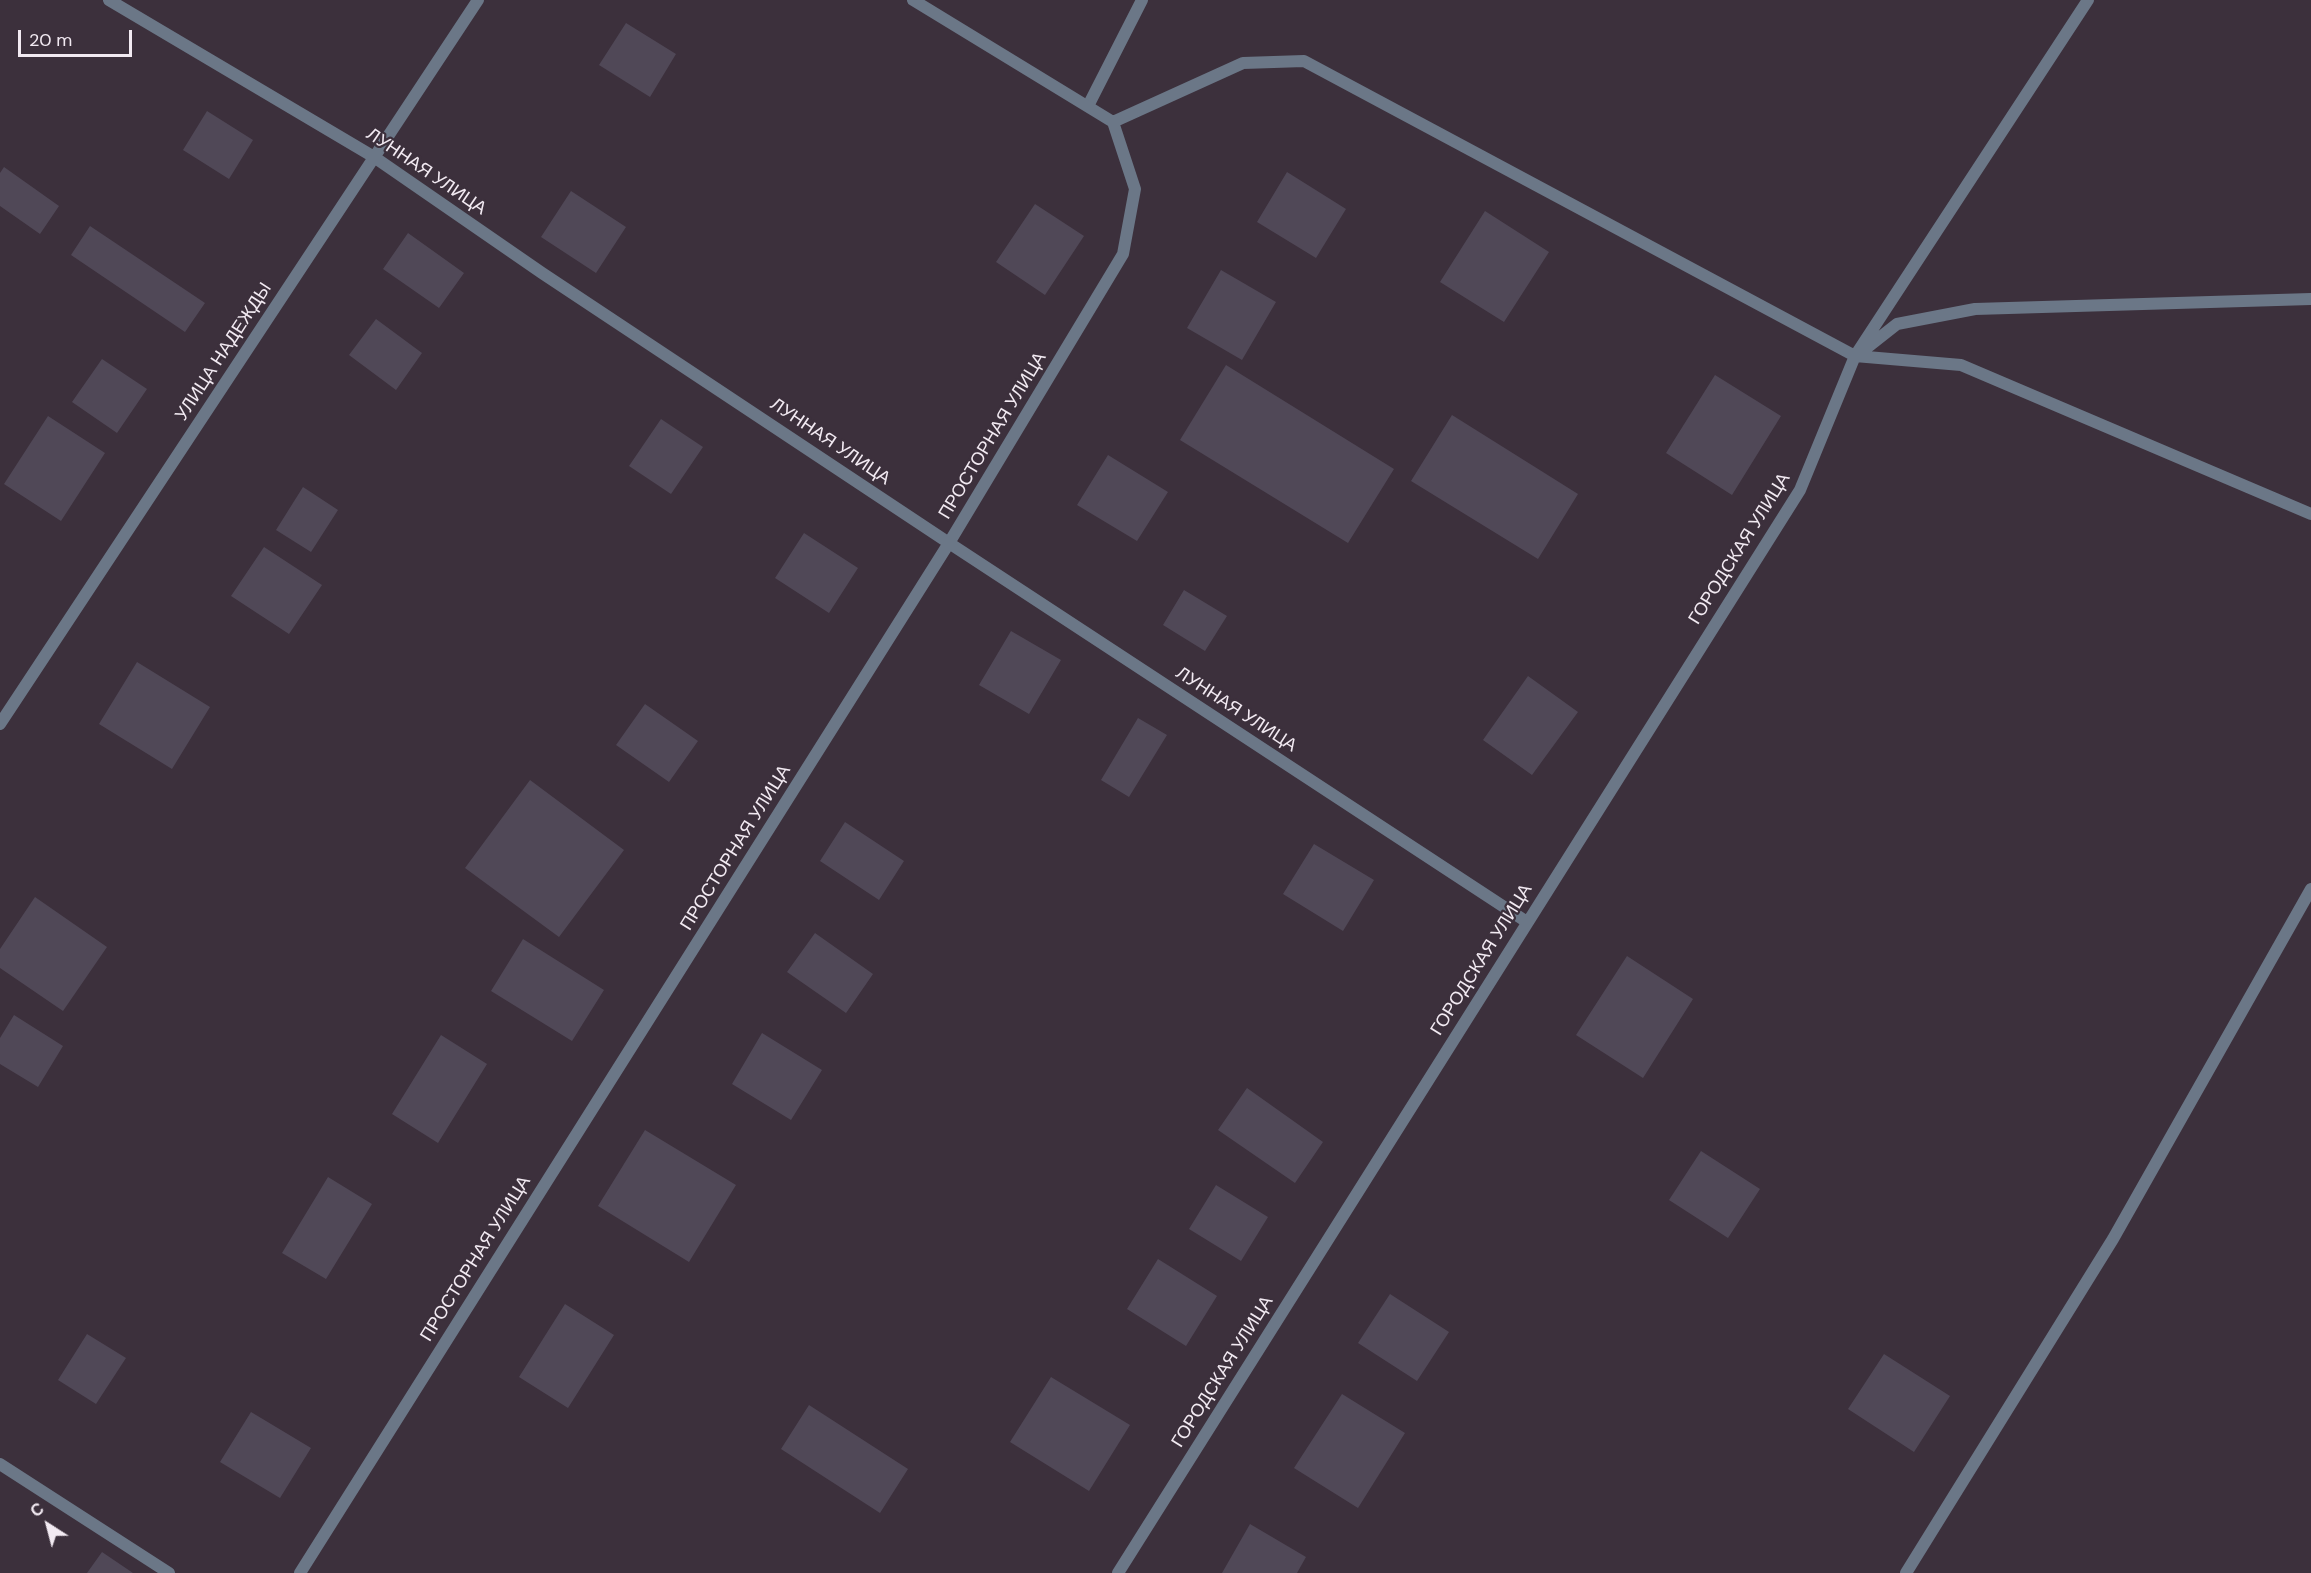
<!DOCTYPE html>
<meta charset="utf-8">
<style>
body{margin:0}
#map{position:relative;width:2311px;height:1573px;overflow:hidden;background:#3c303c;font-family:"DM Sans",sans-serif}
canvas{display:block}
.north{position:absolute;left:18px;top:1495px;width:60px;height:60px;-webkit-text-stroke:4px #3c303c;paint-order:stroke;rotate:324deg;font-size:16px;font-weight:700;line-height:24px;text-align:center;color:#f2eaf2}
.north::after{content:'';display:block;margin:auto;width:21px;height:27px;background:#f2eaf2;clip-path:polygon(50% 0,100% 100%,50% 72%,0 100%)}
.scale{position:absolute;left:18px;top:30px;width:114px;height:27px;box-sizing:border-box;border:3px solid #f2eaf2;border-top:0;padding-left:8px;font-size:18px;line-height:21px;white-space:nowrap;color:#f2eaf2;-webkit-text-stroke:4px #3c303c;paint-order:stroke}
</style>
<div id="map">
<canvas width="2311" height="1573"></canvas>
<div class="north">С</div>
<div class="scale">20 m</div>
</div>
<script>
const g = document.querySelector('canvas').getContext('2d');
g.lineJoin = 'round';
function fill(path, color) { g.fillStyle = color; g.fill(path, 'evenodd'); }
const shape = rows => new Path2D(rows.map(r => 'M' + r).join(''));
function strokePath(path, color, width, dash) { g.strokeStyle = color; g.lineWidth = width; g.lineCap = dash ? 'butt' : 'round'; g.setLineDash(dash || []); g.stroke(path); }
function drawText(font, color, halo, rows, align = 'center') {
  g.font = font + ' "DM Sans",sans-serif'; g.lineWidth = 4.5; g.setLineDash([]); g.textBaseline = 'middle'; g.strokeStyle = halo; g.fillStyle = color; for (const [text, x, y, turn = 0] of rows) {
    g.save(); g.translate(x, y); g.rotate((+turn || 0) * Math.PI / 180); g.textAlign = isNaN(turn) ? turn : align; if (halo) g.strokeText(text, 0, 0); g.fillText(text, 0, 0); g.restore();
  }
}
const building = shape([
 [626,23,676,54,650,97,599,65],
 [207,111,253,140,229,179,183,150],
 [4,167,59,206,40,234,0,206,0,173],
 [1287,172,1346,209,1316,258,1257,222],
 [571,191,626,227,596,273,541,237],
 [1035,204,1084,236,1045,295,996,262],
 [1485,211,1549,252,1504,322,1440,282],
 [90,226,205,303,185,332,71,255],
 [408,233,464,273,439,308,383,269],
 [1221,270,1276,302,1242,360,1187,328],
 [376,319,422,353,396,390,349,355],
 [102,359,147,389,117,433,72,402],
 [1226,365,1394,469,1348,543,1180,440],
 [1715,375,1781,416,1732,495,1666,453],
 [1452,415,1578,494,1538,559,1411,481],
 [48,416,105,453,61,521,4,484],
 [661,419,703,447,671,494,629,466],
 [1108,455,1168,492,1137,541,1077,505],
 [303,487,338,510,311,552,276,530],
 [804,533,858,568,829,613,775,578],
 [264,547,322,585,289,634,231,596],
 [1184,590,1227,616,1205,651,1163,625],
 [1011,631,1061,660,1029,714,979,685],
 [137,662,210,707,172,769,99,724],
 [1528,676,1578,712,1532,775,1483,740],
 [645,704,698,741,669,782,616,745],
 [1138,718,1167,735,1129,797,1101,780],
 [530,780,624,850,559,937,465,868],
 [845,822,904,861,879,900,820,861],
 [1314,844,1374,880,1343,931,1283,894],
 [35,897,107,947,63,1011,0,968,0,949],
 [815,933,873,974,846,1013,787,972],
 [523,939,604,990,572,1041,491,991],
 [1627,956,1693,999,1643,1078,1576,1035],
 [14,1015,63,1046,38,1087,0,1064,0,1038],
 [762,1033,822,1070,791,1120,732,1084],
 [441,1035,487,1064,438,1143,392,1114],
 [1247,1088,1323,1142,1295,1183,1218,1130],
 [645,1130,736,1185,689,1262,598,1206],
 [1701,1151,1760,1189,1728,1238,1669,1200],
 [328,1177,372,1204,326,1279,282,1253],
 [1216,1185,1268,1217,1241,1261,1189,1229],
 [1158,1259,1217,1296,1186,1346,1127,1309],
 [1390,1294,1449,1332,1417,1381,1358,1343],
 [565,1304,614,1335,568,1408,519,1377],
 [87,1334,126,1358,96,1404,58,1380],
 [1884,1354,1950,1396,1914,1452,1848,1409],
 [1051,1377,1130,1425,1089,1491,1010,1442],
 [1342,1394,1405,1433,1358,1508,1294,1468],
 [809,1405,908,1469,880,1513,781,1449],
 [251,1412,311,1448,280,1498,220,1462],
 [1250,1524,1306,1557,1297,1573,1222,1573],
 [102,1552,133,1573,87,1573]
]);
const lane = shape([
 [1088,106,1142,0]
]);
const street = shape([
 [109,0,374,157,542,273,949,543,1527,922],
 [913,0,1113,122,1243,63,1304,61,1855,356,1961,365,2311,514],
 [1864,350,1897,324,1975,309,2311,299],
 [0,724,478,0],
 [0,1464,169,1573],
 [300,1573,949,543,1123,254,1135,189,1113,122],
 [1118,1573,1800,490,1855,356,2088,0],
 [1906,1573,2113,1239,2311,889]
]);
const streetNames = [
 ["ЛУННАЯ УЛИЦА",426,172,34],
 ["УЛИЦА НАДЕЖДЫ",224,352,-57],
 ["ПРОСТОРНАЯ УЛИЦА",993,436,-59],
 ["ЛУННАЯ УЛИЦА",830,442,34],
 ["ГОРОДСКАЯ УЛИЦА",1740,549,-58],
 ["ЛУННАЯ УЛИЦА",1236,710,33],
 ["ПРОСТОРНАЯ УЛИЦА",736,848,-58],
 ["ГОРОДСКАЯ УЛИЦА",1482,960,-58],
 ["ПРОСТОРНАЯ УЛИЦА",476,1259,-58],
 ["ГОРОДСКАЯ УЛИЦА",1223,1372,-58]
];
fill(building, '#504857');
strokePath(lane, '#6b7787', 12);
strokePath(street, '#6b7787', 12);
drawText('18px', '#f2eaf2', '#3c303c', streetNames);
</script>
